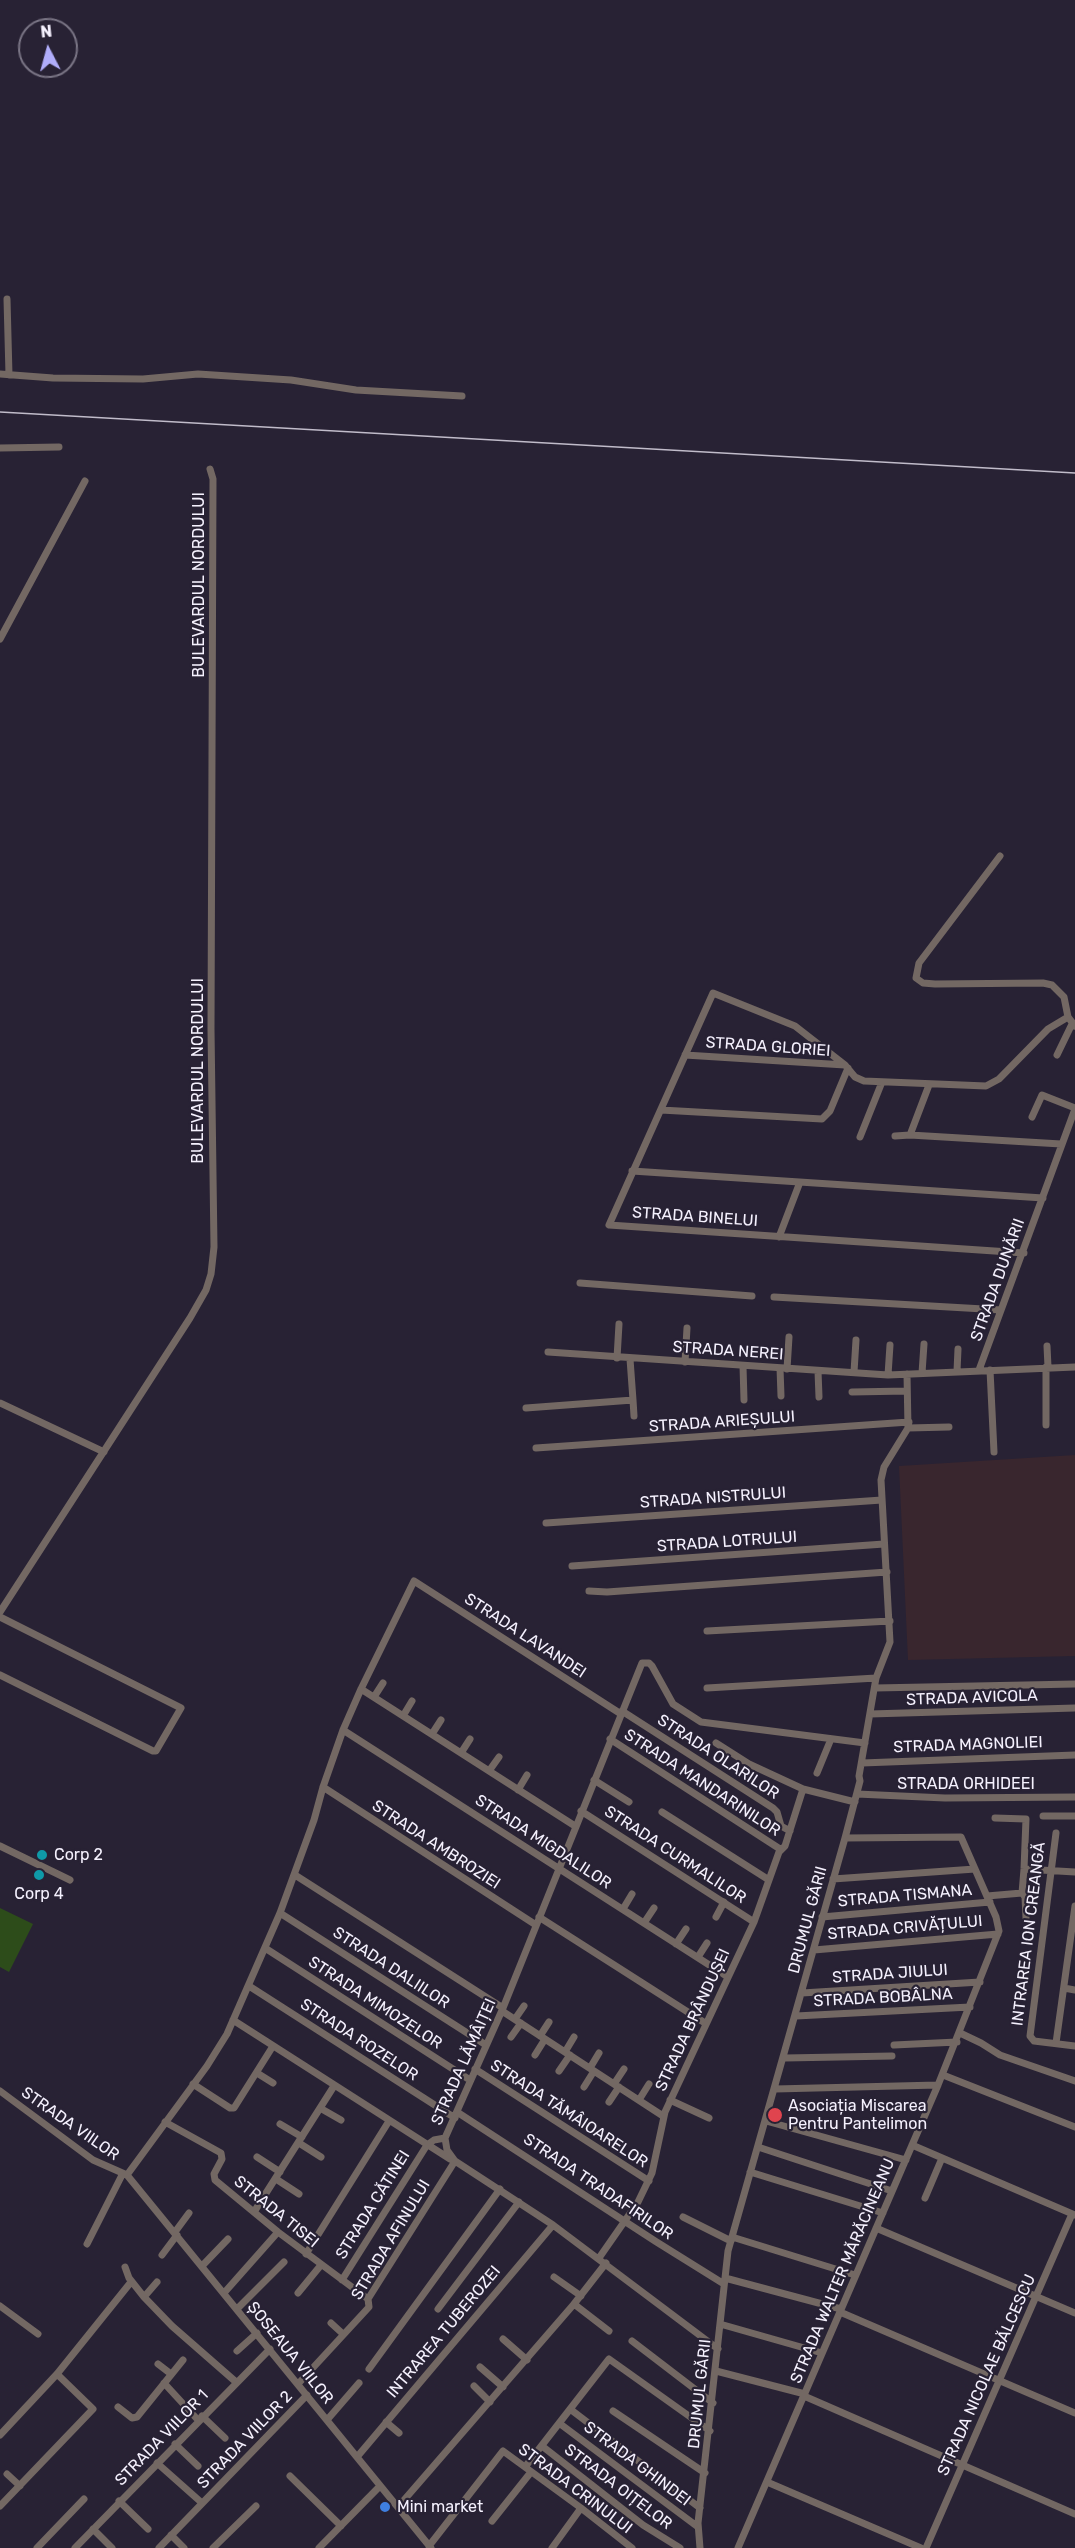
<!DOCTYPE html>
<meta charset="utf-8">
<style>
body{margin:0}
#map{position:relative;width:1075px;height:2548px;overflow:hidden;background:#282234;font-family:Rubik,sans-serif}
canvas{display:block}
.north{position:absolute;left:18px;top:18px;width:60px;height:60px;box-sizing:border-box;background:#282234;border:2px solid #7a7585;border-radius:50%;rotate:354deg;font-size:16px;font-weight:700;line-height:24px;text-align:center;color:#f5f1fe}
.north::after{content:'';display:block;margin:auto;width:21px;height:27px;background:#b0adfa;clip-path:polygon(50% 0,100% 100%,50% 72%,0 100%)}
</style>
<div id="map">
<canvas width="1075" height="2548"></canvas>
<div class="north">N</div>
</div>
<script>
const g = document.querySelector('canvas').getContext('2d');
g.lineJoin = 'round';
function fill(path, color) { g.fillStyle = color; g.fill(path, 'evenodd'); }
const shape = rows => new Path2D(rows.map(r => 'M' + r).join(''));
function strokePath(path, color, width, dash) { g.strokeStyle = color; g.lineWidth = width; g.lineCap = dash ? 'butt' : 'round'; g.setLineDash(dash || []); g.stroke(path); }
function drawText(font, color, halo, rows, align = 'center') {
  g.font = font + ' Rubik,sans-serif'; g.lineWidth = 4.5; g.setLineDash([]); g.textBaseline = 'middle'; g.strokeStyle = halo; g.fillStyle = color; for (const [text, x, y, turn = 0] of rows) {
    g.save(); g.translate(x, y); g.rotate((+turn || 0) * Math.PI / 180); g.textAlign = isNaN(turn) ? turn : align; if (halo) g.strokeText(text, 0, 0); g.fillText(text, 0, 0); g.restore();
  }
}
const industrial = shape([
 [1075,1455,1075,1656,908,1660,899,1466]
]);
const green = shape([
 [0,1908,33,1924,9,1972,0,1967]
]);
const street = shape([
 [7,299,9,375],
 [0,374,53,378,143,379,198,374,291,380,356,390,462,396],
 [0,448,59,447],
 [0,639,85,481],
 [1000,856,919,963,916,978,923,983,935,984,1043,983,1052,985,1064,997,1068,1017,1075,1026],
 [685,1055,845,1065,855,1077,864,1081,986,1086,999,1079,1048,1029,1068,1017],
 [1057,1055,1072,1024],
 [845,1065,795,1026,713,993,609,1225,1024,1253],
 [929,1085,910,1135,1061,1144],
 [661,1110,822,1119,830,1111,848,1068],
 [1032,1117,1042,1095,1075,1108],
 [895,1136,910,1135],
 [860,1137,882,1082],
 [632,1171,1043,1198],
 [779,1237,800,1182],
 [580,1283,752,1296],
 [774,1297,1001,1310],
 [1047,1346,1048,1367],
 [548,1352,888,1375,1075,1367],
 [617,1358,619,1324],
 [685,1362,687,1328],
 [743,1366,744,1400],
 [1046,1367,1046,1425],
 [780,1368,781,1396],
 [787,1369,789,1337],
 [979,1370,1075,1109],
 [990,1370,994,1452],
 [818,1371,819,1397],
 [957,1371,958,1349],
 [854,1372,856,1340],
 [922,1373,924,1344],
 [888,1375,890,1345],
 [852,1392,907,1391],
 [633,1400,634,1416],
 [0,1403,104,1452],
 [526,1408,633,1400,630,1359],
 [908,1428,949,1427],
 [536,1448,909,1422],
 [546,1523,882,1500],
 [572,1566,884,1544],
 [589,1591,607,1592,887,1572],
 [0,1612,190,1318,206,1290,211,1274,214,1247,211,1029,213,479,210,469],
 [0,1617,181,1708,156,1751,153,1751,0,1675],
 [707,1631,890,1621],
 [707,1688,876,1678],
 [875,1688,1075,1684],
 [361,1689,575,1826],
 [374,1697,383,1683],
 [622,1711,773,1808,777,1812,781,1826,790,1831],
 [870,1714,1075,1708],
 [403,1716,412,1701],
 [343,1730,728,1977],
 [432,1734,441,1720],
 [610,1739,780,1849],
 [716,1743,749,1764,803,1789,855,1802],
 [461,1753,470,1739],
 [862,1763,1075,1755],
 [489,1771,499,1757],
 [817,1773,831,1739],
 [594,1780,629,1802],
 [323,1787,536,1925],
 [518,1790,527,1775],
 [857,1794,945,1798,1075,1797],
 [581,1811,754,1922],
 [662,1812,769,1880],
 [1043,1816,1075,1816],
 [1056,1833,1030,2036,1034,2041,1075,2046],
 [0,1846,70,1880],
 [1024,1869,1075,1872],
 [295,1875,503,2008],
 [833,1879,975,1869],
 [1022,1893,1025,1897,1026,1918],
 [987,1896,1022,1893,1024,1869,1026,1819,995,1818],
 [623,1909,632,1894],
 [280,1913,486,2045],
 [539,1917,705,2023],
 [716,1917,724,1902],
 [822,1917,990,1902],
 [644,1923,654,1908],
 [676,1944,686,1929],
 [265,1948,470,2080],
 [814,1950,998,1934],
 [698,1957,707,1943],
 [249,1986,455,2118],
 [1064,1988,1075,1990],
 [802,1993,980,1982],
 [502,2011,663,2116],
 [796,2016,970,2007],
 [515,2019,524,2006],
 [233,2020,450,2159],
 [960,2033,981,2043,1000,2055,1075,2081],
 [540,2036,549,2022],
 [511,2037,521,2023],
 [1056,2043,1075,1906],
 [894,2045,957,2042],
 [565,2052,574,2037],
 [535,2055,545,2039],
 [785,2058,892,2056],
 [590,2068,599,2053],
 [475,2069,649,2181],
 [559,2071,570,2055],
 [257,2073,273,2083],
 [943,2075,1075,2127],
 [193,2084,230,2108,234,2108,273,2046],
 [614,2084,624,2069],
 [584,2087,594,2071],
 [775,2089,938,2085],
 [0,2091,93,2160,127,2175],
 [639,2100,649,2084],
 [670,2100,709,2118],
 [609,2102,619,2087],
 [320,2108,341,2120],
 [457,2112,655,2241,724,2284],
 [766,2121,906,2160],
 [165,2122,221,2153,222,2159,214,2174,215,2180,278,2232,368,2299],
 [280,2124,302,2137],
 [299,2143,321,2157],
 [912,2145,1075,2215],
 [758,2147,892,2191],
 [257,2157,280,2172],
 [750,2172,883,2213],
 [127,2175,207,2066,227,2034,280,1913,314,1820,323,1787,343,1730,361,1689,414,1581,621,1714],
 [127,2175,431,2548],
 [276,2179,299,2194],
 [925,2198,942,2158],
 [254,2212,334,2086],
 [683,2217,731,2241],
 [876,2228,1075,2313],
 [175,2232,189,2213],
 [732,2237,855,2275],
 [87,2244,122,2175],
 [306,2254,389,2121],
 [162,2255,177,2235],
 [599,2258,638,2202,652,2173,665,2112,754,1922,779,1852,785,1846,803,1789],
 [202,2266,228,2239],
 [125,2267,129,2278,144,2297,172,2326,236,2382],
 [554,2277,581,2296],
 [725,2278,841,2309],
 [342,2280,427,2145,434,2140,445,2138],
 [224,2293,278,2232],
 [298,2293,321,2265],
 [144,2297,157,2282],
 [574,2304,609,2331],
 [0,2306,38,2334],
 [237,2309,284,2262],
 [438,2309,519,2202],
 [840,2312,1075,2413],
 [331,2323,343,2334],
 [720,2324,822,2353],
 [503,2339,527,2360],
 [632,2341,713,2403],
 [718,2349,553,2225,455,2161,447,2150,445,2138,503,2008,642,1663,649,1663,652,1666,673,1704,701,1722,865,1743],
 [237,2351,257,2333],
 [158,2364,171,2374],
 [480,2367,503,2387],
 [369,2369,500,2189],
 [716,2371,805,2394],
 [164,2383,198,2420],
 [298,2384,369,2307,368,2299,455,2161],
 [474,2386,490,2402],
 [804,2396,1075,2514],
 [118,2407,132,2418,137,2417,183,2360],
 [570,2409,700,2508],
 [613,2411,705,2473],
 [202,2416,225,2438],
 [327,2420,359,2383],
 [386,2422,399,2433],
 [559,2423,698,2527],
 [0,2435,57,2374,131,2282],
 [175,2444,198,2466],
 [542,2446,643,2525,680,2548],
 [357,2457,553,2225],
 [157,2463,202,2503],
 [525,2467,609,2359,710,2431],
 [7,2474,20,2486],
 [290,2476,341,2526],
 [767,2482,921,2548],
 [119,2501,148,2529],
 [0,2506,93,2409,57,2374],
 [398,2507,574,2304,606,2263],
 [492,2521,531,2472],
 [93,2529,112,2548],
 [171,2535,184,2548],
 [429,2546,503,2451,581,2508,632,2548],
 [37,2548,84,2499],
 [75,2548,270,2349],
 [159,2548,307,2395],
 [213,2548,256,2506],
 [319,2548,380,2486],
 [552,2548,581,2508],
 [700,2548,698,2523,728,2251,845,1838,860,1781,859,1776,876,1678,890,1642,881,1480,884,1467,908,1428,907,1374],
 [738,2548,938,2085,999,1931,996,1917,961,1837,845,1838],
 [926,2548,1072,2214]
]);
const rail = shape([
 [0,412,1075,473]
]);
const markers = [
 [42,1855,6,"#0f9aa8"],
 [39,1875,6,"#0f9aa8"],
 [775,2115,8,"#e0444e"],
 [385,2507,6,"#3f7fe0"]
];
const streetNames = [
 ["BULEVARDUL NORDULUI",199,585,-90],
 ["STRADA GLORIEI",768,1047,4],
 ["BULEVARDUL NORDULUI",198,1071,-90],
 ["STRADA BINELUI",695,1217,4],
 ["STRADA DUNĂRII",998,1280,-70],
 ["STRADA NEREI",728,1351,4],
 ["STRADA ARIEȘULUI",722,1422,-4],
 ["STRADA NISTRULUI",713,1498,-4],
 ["STRADA LOTRULUI",727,1542,-4],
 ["STRADA LAVANDEI",525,1636,33],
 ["STRADA AVICOLA",972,1698,-2],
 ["STRADA MAGNOLIEI",968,1745,-2],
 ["STRADA OLARILOR",718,1757,33],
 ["STRADA MANDARINILOR",702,1783,33],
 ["STRADA ORHIDEEI",966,1784],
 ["STRADA MIGDALILOR",543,1842,33],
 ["STRADA AMBROZIEI",436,1845,33],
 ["STRADA CURMALILOR",675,1855,33],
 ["STRADA TISMANA",905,1896,-5],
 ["DRUMUL GĂRII",808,1920,-75],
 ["STRADA CRIVĂȚULUI",905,1928,-5],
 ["INTRAREA ION CREANGĂ",1029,1934,-83],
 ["STRADA DALIILOR",391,1968,33],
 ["STRADA JIULUI",890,1974,-4],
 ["STRADA BOBÂLNA",883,1998,-3],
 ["STRADA MIMOZELOR",375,2003,33],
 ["STRADA BRÂNDUȘEI",693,2020,-65],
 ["STRADA ROZELOR",359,2040,33],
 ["STRADA LĂMÂIȚEI",464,2062,-66],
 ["STRADA TĂMÂIOARELOR",569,2114,33],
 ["STRADA VIILOR",70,2124,35],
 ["STRADA TRADAFIRILOR",598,2187,34],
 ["STRADA CĂTINEI",373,2205,-58],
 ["STRADA TISEI",276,2212,39],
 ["STRADA AFINULUI",391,2240,-59],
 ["STRADA WALTER MĂRĂCINEANU",843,2271,-67],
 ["INTRAREA TUBEROZEI",444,2332,-50],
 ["ȘOSEAUA VIILOR",290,2353,51],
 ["STRADA NICOLAE BĂLCESCU",987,2375,-66],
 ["DRUMUL GĂRII",700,2394,-84],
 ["STRADA VIILOR 1",162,2438,-46],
 ["STRADA VIILOR 2",245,2440,-46],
 ["STRADA GHINDEI",637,2464,37],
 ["STRADA OIȚELOR",618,2487,37],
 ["STRADA CRINULUI",575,2489,37]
];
const poiNames = [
 ["Corp 2",54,1855],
 ["Corp 4",39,1894,"center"],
 ["Asociația Miscarea",788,2106],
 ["Pentru Pantelimon",788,2124],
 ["Mini market",397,2507]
];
fill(industrial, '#39262e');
fill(green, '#2d4c1a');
strokePath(street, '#736863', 7);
strokePath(rail, '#c1bcca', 1.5);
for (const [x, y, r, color] of markers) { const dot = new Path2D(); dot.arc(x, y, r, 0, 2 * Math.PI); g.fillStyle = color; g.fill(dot); strokePath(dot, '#282234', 2); }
drawText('16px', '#f5f1fe', '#282234', streetNames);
drawText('16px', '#f5f1fe', '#282234', poiNames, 'left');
</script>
